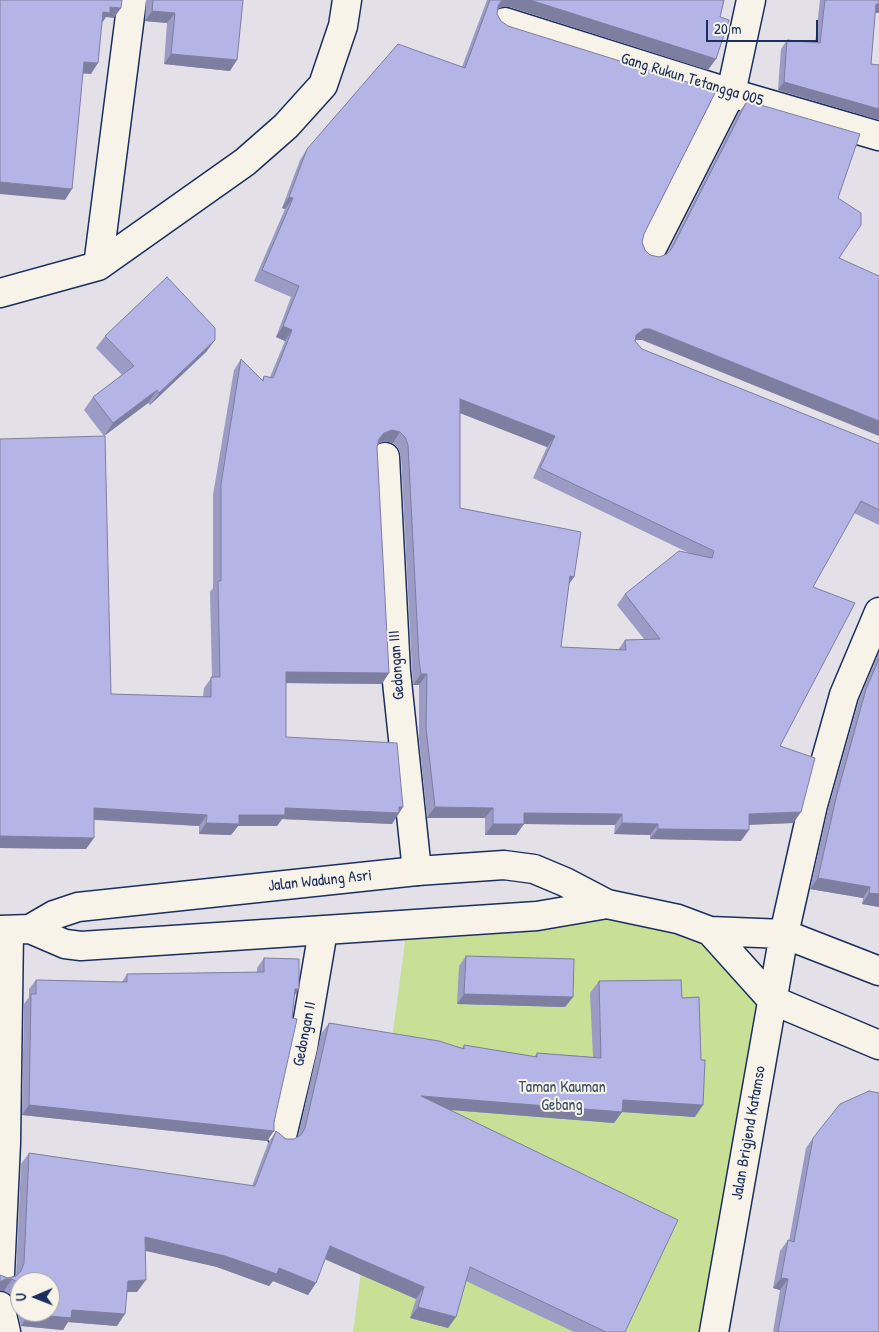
<!DOCTYPE html>
<style>
body{margin:0}
#map{position:relative;width:879px;height:1332px;overflow:hidden;background:#e3e0e7;font-family:"Patrick Hand",sans-serif}
canvas{display:block}
.north{position:absolute;left:10px;top:1272px;width:50px;height:50px;box-sizing:border-box;background:#f7f3e8;border:1px solid #9fa5b1;border-radius:50%;rotate:269deg;font-size:14px;font-weight:700;line-height:20px;text-align:center;color:#1b2f5e}
.north::after{content:'';display:block;margin:auto;width:18px;height:22px;background:#1b2f5e;clip-path:polygon(50% 0,100% 100%,50% 72%,0 100%)}
.scale{position:absolute;left:706px;top:20px;width:112px;height:22px;box-sizing:border-box;border:2px solid #1b2f5e;border-top:0;padding-left:6px;font-size:15px;line-height:18px;white-space:nowrap;color:#1b2f5e;-webkit-text-stroke:4px #f7f3e8;paint-order:stroke}
</style>
<div id="map">
<canvas width="879" height="1332"></canvas>
<div class="north">U</div>
<div class="scale">20 m</div>
</div>
<script>
const g = document.querySelector('canvas').getContext('2d');
g.lineJoin = 'round';
function fill(path, color) { g.fillStyle = color; g.fill(path, 'evenodd'); }
const shape = rows => new Path2D(rows.map(r => 'M' + r).join(''));
function strokePath(path, color, width, dash) { g.strokeStyle = color; g.lineWidth = width; g.lineCap = dash ? 'butt' : 'round'; g.setLineDash(dash || []); g.stroke(path); }
function drawText(font, color, halo, rows, align = 'center') {
  g.font = font + ' "Patrick Hand",sans-serif'; g.lineWidth = 4; g.setLineDash([]); g.textBaseline = 'middle'; g.strokeStyle = halo; g.fillStyle = color; for (const [text, x, y, turn = 0] of rows) {
    g.save(); g.translate(x, y); g.rotate((+turn || 0) * Math.PI / 180); g.textAlign = isNaN(turn) ? turn : align; if (halo) g.strokeText(text, 0, 0); g.fillText(text, 0, 0); g.restore();
  }
}
const green = shape([
 [563,903,699,941,757,997,700,1332,353,1332,406,934]
]);
const street = shape([
 [505,22,731,93,879,136],
 [650,252,731,93,751,0],
 [98,266,132,0],
 [0,293,98,266,245,162,286,126,323,85,343,26,347,0],
 [385,457,396,672,417,871],
 [784,934,813,805,844,695,879,612],
 [282,1136,303,1048,323,931],
 [0,1274,6,1143,9,931],
 [0,1306,6,1332]
]);
const secondary = shape([
 [30,929,65,944,81,946,537,916,607,904],
 [0,930,30,929,54,915,78,907,417,871,504,865,534,869,565,882,607,904,678,919,710,931,784,934,879,971],
 [710,931,772,1000,879,1045],
 [714,1332,784,934]
]);
const wall = shape([
 [146,0,243,0,230,71,164,64,167,23,145,21],
 [487,0,724,0,708,70,510,7,502,7,498,9,497,14,501,21,644,234,642,242,645,250,650,255,659,257,667,254,739,112,747,101,642,340,636,340,635,341,642,349,879,444,879,525,854,513,813,587,780,746,801,812,793,823,749,825,741,841,650,839,650,835,614,834,615,825,524,824,516,835,485,835,485,818,427,818,419,738,419,685,413,685,412,671,401,456,398,448,393,443,385,441,378,444,377,447,382,684,286,683,286,737,399,812,392,824,282,819,277,826,238,826,231,835,199,834,199,826,94,820,86,849,0,848,0,439,111,694,203,697,204,688,212,677,210,592,213,588,213,495,234,370,241,359,262,380,264,376,270,377,285,341,276,337,291,297,254,281,285,209,282,208,300,160,307,149,462,67],
 [460,413,547,447,533,478,689,553,625,594,617,605,644,639,625,640,618,650,561,647,569,584,574,577,460,508],
 [820,0,879,0,879,13,875,13,871,64,879,65,879,120,778,90,781,49,787,40,815,43],
 [105,336,215,340,206,352,150,405,148,403,104,436,84,410,93,397,122,375,96,348],
 [879,652,879,907,862,904,863,898,810,889,828,809,859,700],
 [466,956,573,997,565,1007,457,1004,459,966],
 [264,958,299,989,294,996,274,1122,274,1131,267,1141,22,1115,24,1004,29,997,29,989,36,980,122,982,127,974,257,972,257,968],
 [599,981,682,998,695,1117,622,1112,614,1123,452,1110,625,1332,574,1332,466,1281,448,1328,410,1318,416,1299,325,1259,316,1283,308,1295,273,1281,269,1286,217,1267,145,1250,137,1292,127,1292,117,1326,68,1322,63,1330,21,1326,15,1302,11,1295,4,1291,0,1291,0,1275,8,1278,15,1276,16,1275,21,1164,29,1153,252,1186,268,1143,276,1131,286,1139,294,1139,298,1137,321,1034,329,1023,462,1048,464,1045,534,1057,537,1053,593,1057,590,993],
 [20,1282,50,1312,20,1312],
 [813,1138,879,1332,773,1332,780,1290,773,1288,780,1251,788,1240,789,1241,806,1148]
]);
const shadedWall = shape([
 [502,0,530,0,716,59,708,70,510,7,502,7,495,10],
 [876,4,879,4,879,13,870,12],
 [110,7,121,8,114,18,106,17,102,23,96,22,103,12],
 [152,11,175,13,167,23,145,21],
 [171,54,237,60,230,71,164,64],
 [84,62,98,63,91,74,77,73],
 [784,82,879,109,879,120,778,90],
 [0,182,72,189,65,200,0,194],
 [289,197,293,198,285,209,282,208],
 [283,326,292,330,285,341,276,337],
 [644,329,650,329,879,421,879,436,642,340,636,340,628,346,636,335],
 [215,340,206,352,150,405,159,393],
 [157,390,148,403,104,436,113,423],
 [460,399,555,436,547,447,452,410],
 [392,430,400,432,393,443,385,441,376,444,379,439,384,433],
 [570,576,574,577,566,588],
 [286,672,389,673,382,684,279,683],
 [421,674,427,674,419,685,413,685],
 [403,807,392,824,282,819,277,826,238,826,231,835,199,834,206,823,239,815,285,808],
 [435,807,493,808,485,818,427,818],
 [94,808,207,815,199,826,87,819],
 [801,812,793,823,741,825,749,814],
 [524,813,622,814,615,825,524,824,516,835,485,835,493,824],
 [622,823,658,824,650,835,614,834],
 [658,829,749,830,741,841,650,839],
 [0,836,94,838,86,849,0,848],
 [818,878,870,887,863,898,810,889],
 [869,893,879,894,879,907,862,904],
 [295,989,299,989,292,999],
 [464,994,573,997,565,1007,457,1004],
 [421,1096,623,1100,703,1105,695,1117,622,1112,614,1123,413,1107],
 [29,1105,274,1131,267,1141,22,1115],
 [145,1237,279,1268,316,1283,308,1295,273,1281,269,1286,217,1267,137,1249],
 [330,1246,424,1287,416,1299,322,1258],
 [781,1278,788,1279,780,1290,773,1288],
 [5,1279,12,1279,4,1291,0,1291,0,1282],
 [146,1280,137,1292,120,1292,128,1281],
 [418,1307,456,1317,448,1328,410,1318],
 [72,1310,125,1314,117,1326,68,1322,63,1330,21,1326,29,1314]
]);
const building = shape([
 [0,0,122,0,121,8,110,7,110,13,103,12,98,63,84,62,72,189,0,182,0,0],
 [153,0,243,0,237,60,171,54,175,13,152,11,153,0],
 [490,0,502,0,498,6,497,14,501,21,508,26,716,91,644,234,642,242,645,250,650,255,659,257,667,254,672,248,747,101,860,134,838,198,861,213,861,225,839,258,879,276,879,421,650,329,644,329,636,335,635,341,642,349,879,444,879,510,861,501,813,587,855,603,780,746,815,758,801,812,749,814,749,830,658,829,658,824,622,823,622,814,524,813,524,824,493,824,493,808,435,807,426,728,427,674,421,674,419,660,408,445,405,437,400,432,392,430,384,433,379,439,377,447,389,673,286,672,286,737,397,743,403,807,399,807,399,813,285,808,285,815,239,815,239,824,206,823,207,815,94,808,94,838,0,836,0,439,105,436,111,694,211,697,211,677,220,677,218,581,221,581,221,484,241,359,263,381,264,376,273,378,292,330,283,326,299,286,262,270,293,198,289,197,307,149,398,44,465,68,490,0],
 [460,399,555,436,540,468,714,551,712,558,679,551,625,594,660,639,625,640,626,650,561,647,570,576,574,577,581,532,460,508,460,399],
 [530,0,724,0,720,17,729,20,716,59,530,0],
 [825,0,879,0,879,4,876,4,871,64,879,65,879,109,784,82,787,40,820,43,825,0],
 [167,277,215,328,215,340,159,393,157,390,113,423,93,397,134,366,105,336,167,277],
 [879,659,879,894,869,893,870,887,818,878,836,798,866,689,879,659],
 [466,956,574,959,573,997,464,994,466,956],
 [264,958,299,959,299,989,295,989,292,1018,297,1019,274,1122,274,1131,29,1105,31,994,36,994,36,980,127,982,127,974,264,972,264,958],
 [681,980,682,998,699,997,701,1060,705,1060,703,1105,623,1100,622,1112,421,1096,678,1220,625,1332,606,1332,470,1267,456,1317,418,1307,424,1287,330,1246,316,1283,279,1268,277,1274,225,1256,145,1237,146,1280,128,1281,125,1314,72,1310,71,1318,29,1314,28,1312,50,1312,50,1282,20,1282,20,1285,19,1283,12,1279,5,1279,0,1282,0,1275,8,1278,16,1276,21,1271,24,1263,29,1153,255,1186,276,1131,286,1139,294,1139,301,1135,305,1128,329,1023,439,1041,464,1049,464,1045,537,1057,537,1053,601,1058,599,981,681,980],
 [869,1091,879,1093,879,1332,778,1332,788,1279,781,1278,788,1240,794,1242,813,1138,840,1104,869,1091]
]);
const streetNames = [
 ["Gang Rukun Tetangga 005",692,80,17],
 ["Gedongan III",397,665,-94],
 ["Jalan Wadung Asri",320,881,-6],
 ["Gedongan II",305,1034,-79],
 ["Jalan Brigjend Katamso",749,1133,-80]
];
const parkNames = [
 ["Taman Kauman",562,1088],
 ["Gebang",562,1106]
];
fill(green, '#c7e096');
strokePath(street, '#1b2f5e', 31);
strokePath(secondary, '#1b2f5e', 31);
strokePath(street, '#f7f3e8', 28);
strokePath(secondary, '#f7f3e8', 28);
fill(wall, '#9b9bc6');
fill(shadedWall, '#7e7ea1');
fill(building, '#b4b4e6');
strokePath(building, '#7e7ea1', 1);
drawText('16px', '#1b2f5e', '#f7f3e8', streetNames);
drawText('16px', '#3d5269', '#f7f3e8', parkNames);
</script>
